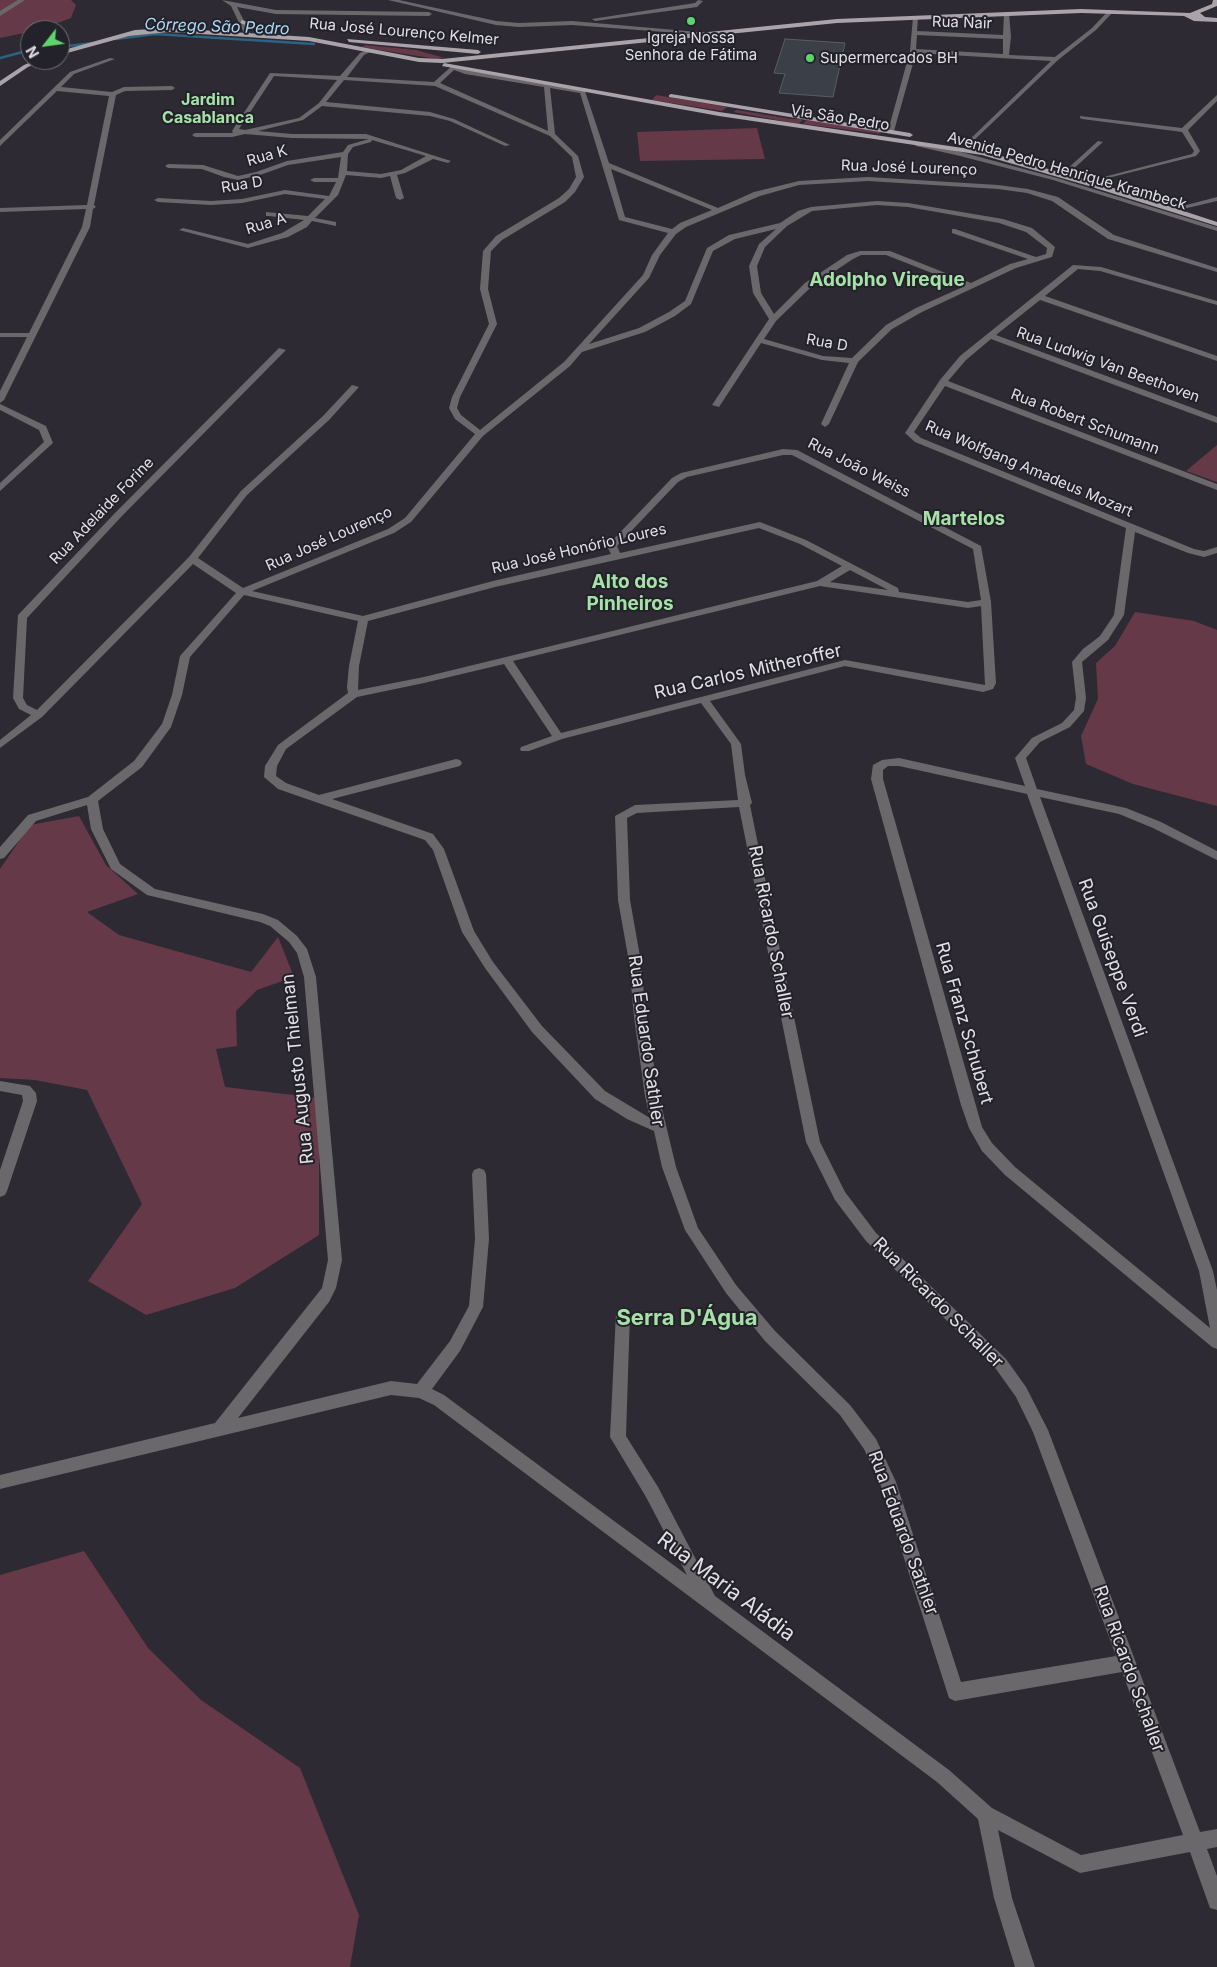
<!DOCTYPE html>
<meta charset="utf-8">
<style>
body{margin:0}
#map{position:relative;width:1217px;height:1967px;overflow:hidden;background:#2d2a33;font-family:Inter,sans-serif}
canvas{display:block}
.north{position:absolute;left:20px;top:20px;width:50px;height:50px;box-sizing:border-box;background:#232129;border:1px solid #6f6d74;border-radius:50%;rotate:240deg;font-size:14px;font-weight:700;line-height:20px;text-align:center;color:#e1e0e5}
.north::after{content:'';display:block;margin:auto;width:18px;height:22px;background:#5ed56c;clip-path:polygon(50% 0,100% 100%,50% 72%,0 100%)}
</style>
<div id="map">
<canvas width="1217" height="1967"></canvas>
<div class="north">N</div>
</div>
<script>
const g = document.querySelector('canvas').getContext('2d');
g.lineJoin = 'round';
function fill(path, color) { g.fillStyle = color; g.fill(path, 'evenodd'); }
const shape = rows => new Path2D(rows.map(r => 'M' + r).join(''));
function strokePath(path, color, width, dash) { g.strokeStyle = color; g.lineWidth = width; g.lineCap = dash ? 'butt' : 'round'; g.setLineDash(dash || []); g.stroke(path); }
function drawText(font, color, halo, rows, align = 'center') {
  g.font = font + ' Inter,sans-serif'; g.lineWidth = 4; g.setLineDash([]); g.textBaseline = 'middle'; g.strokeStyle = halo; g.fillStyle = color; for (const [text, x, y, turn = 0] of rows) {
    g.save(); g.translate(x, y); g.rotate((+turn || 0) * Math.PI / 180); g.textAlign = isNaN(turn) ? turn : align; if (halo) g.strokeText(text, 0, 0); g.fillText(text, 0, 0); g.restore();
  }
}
const green = shape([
 [0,0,71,0,76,5,71,18,39,30,0,38],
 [366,45,416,50,445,58,437,59,361,47],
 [656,95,722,106,727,107,722,111,652,100],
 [737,110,791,119,803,119,799,124,733,112],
 [807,119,879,132,881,134,803,124],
 [757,128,765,159,640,161,637,132],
 [1217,445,1217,482,1186,471],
 [1135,612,1194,621,1217,630,1217,806,1133,784,1086,764,1081,736,1098,699,1096,663,1115,646],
 [79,816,106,865,138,894,87,912,119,935,251,972,278,937,294,977,257,990,236,1011,237,1046,216,1049,225,1087,319,1098,319,1235,235,1288,146,1315,88,1281,142,1204,87,1090,35,1080,0,1078,0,869,30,825],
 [84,1551,148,1648,201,1700,300,1768,359,1915,350,1967,0,1967,0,1575]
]);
const stream = shape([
 [116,39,155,34,314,44],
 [60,47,93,43],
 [0,58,30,50]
]);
const building = shape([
 [785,39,845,43,833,97,779,93,785,74,774,73,785,39]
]);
const minor = shape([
 [18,0,25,0,0,16,0,11,18,0],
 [222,0,276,10,429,12,432,14,429,16,276,14,237,7,251,35,248,37,245,35,231,6,222,0],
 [388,0,399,0,496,21,519,23,572,21,721,34,718,36,572,25,519,27,496,25,388,0],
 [698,0,703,1,697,7,595,21,592,19,695,3,698,0],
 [1109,10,1114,11,1096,30,1058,60,967,147,964,145,965,144,1051,61,916,53,894,131,891,133,888,131,910,51,913,17,918,18,917,31,1003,35,1004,14,1009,13,1011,37,1009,55,1055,57,1092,28,1109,10],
 [917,35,1003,39,1003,54,916,49,917,35],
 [368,49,370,52,364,55,347,77,434,82,453,65,467,70,585,91,609,163,718,208,754,192,799,181,868,177,998,185,1028,189,1058,197,1114,235,1217,268,1217,272,1108,239,1052,201,1027,193,998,189,868,181,799,185,760,196,686,227,676,234,660,255,649,278,589,344,639,328,669,312,685,301,707,248,729,235,780,223,798,211,811,207,877,201,908,203,1003,219,1032,228,1055,247,1052,257,1016,268,922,312,892,329,858,362,829,424,825,427,821,424,849,363,822,360,761,343,719,407,712,405,769,319,753,293,749,266,759,244,776,229,735,239,713,251,691,304,675,316,645,332,582,352,570,366,483,436,411,522,394,533,252,591,363,616,493,581,611,554,607,546,609,544,672,478,681,473,783,449,797,450,981,546,991,602,996,683,993,689,983,692,845,666,710,701,741,744,745,775,752,803,750,805,761,859,820,1142,845,1192,876,1233,1006,1359,1026,1387,1048,1430,1200,1832,1217,1829,1217,1847,1207,1849,1217,1876,1217,1910,1210,1908,1190,1852,1080,1873,998,1830,1012,1898,1035,1967,1015,1967,994,1898,978,1819,937,1782,434,1405,419,1398,391,1395,0,1489,0,1475,215,1423,322,1288,328,1260,304,977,297,953,289,942,270,926,260,922,147,895,111,869,91,829,87,805,36,821,4,858,0,859,0,847,28,815,88,797,134,761,162,724,172,695,180,656,236,593,193,564,42,717,0,748,0,740,31,715,19,709,13,698,18,615,116,512,279,348,286,350,122,516,27,618,23,698,27,705,37,710,189,557,241,491,323,416,352,385,359,387,329,420,247,495,198,558,243,588,388,529,405,518,475,434,455,419,449,408,452,397,489,324,480,289,483,251,496,236,559,198,569,189,576,177,572,157,550,136,435,86,344,80,326,102,430,112,454,119,510,145,505,146,450,121,430,116,322,106,303,120,258,131,292,134,366,134,451,161,448,163,433,159,405,173,397,175,404,198,400,200,396,198,390,176,381,178,346,175,338,195,315,218,336,222,336,226,312,221,307,227,288,237,248,248,179,230,183,228,248,244,282,233,304,220,269,216,266,216,266,212,308,216,325,199,285,194,242,203,211,205,158,202,154,200,158,198,211,201,242,199,285,190,329,196,336,182,314,182,310,180,314,178,338,178,341,157,288,165,260,175,238,180,224,177,202,169,168,168,165,166,168,164,203,165,238,176,256,172,287,161,343,152,348,145,369,139,292,138,245,134,232,137,195,137,192,135,195,133,233,133,232,131,270,73,340,76,360,53,368,49],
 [454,70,465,74,544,87,548,131,440,83,454,70],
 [274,76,337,80,319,103,299,118,245,130,239,129,274,76],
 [550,88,580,93,619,220,668,233,652,255,643,275,564,362,480,430,461,415,457,408,460,397,497,324,488,289,491,251,502,240,565,202,575,192,584,177,578,156,555,134,550,88],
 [372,140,426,156,401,170,381,174,347,171,348,154,353,147,371,142,372,140],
 [611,169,712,210,680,223,672,229,625,217,611,169],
 [877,205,908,207,999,223,1026,232,1047,248,1046,254,1036,257,955,229,952,229,952,233,1028,259,1010,264,971,283,890,251,860,251,847,255,805,283,774,314,761,293,757,266,765,247,787,226,812,211,877,205],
 [861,255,886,255,965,286,916,308,886,325,852,358,823,356,764,339,776,321,811,287,853,259,861,255],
 [783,455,792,455,973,549,981,600,968,602,899,592,898,588,806,540,760,522,620,553,617,546,678,482,687,477,783,455],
 [759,528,800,544,842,566,817,581,424,677,358,690,359,666,368,621,495,587,759,528],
 [850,570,888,590,830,582,850,570],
 [820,586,968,608,981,606,985,685,845,660,561,733,513,661,820,586],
 [244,595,358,621,349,666,347,687,348,693,278,745,265,766,264,777,278,789,425,840,433,850,462,932,485,968,532,1032,595,1099,627,1119,654,1131,662,1167,685,1230,726,1293,765,1341,840,1415,864,1449,880,1483,949,1698,955,1701,1122,1672,1183,1835,1081,1855,992,1808,949,1770,715,1596,658,1487,626,1436,630,1313,628,1309,623,1307,618,1309,616,1313,610,1437,646,1497,687,1575,444,1395,432,1389,460,1351,483,1307,489,1239,486,1174,484,1170,479,1168,474,1170,472,1174,475,1239,469,1306,450,1341,417,1384,391,1381,238,1418,329,1302,336,1288,342,1260,316,977,307,949,297,936,278,920,263,914,155,889,120,864,103,829,98,801,142,767,171,727,182,695,190,657,244,595],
 [504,664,552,736,521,747,520,749,521,751,529,751,562,739,701,703,731,744,738,800,635,805,615,816,618,900,629,962,634,1017,645,1096,650,1118,605,1091,542,1026,493,962,474,931,444,849,433,834,332,799,460,766,462,763,460,760,456,759,319,795,286,783,276,776,277,766,286,749,357,697,424,683,504,664],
 [739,807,806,1142,835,1200,866,1241,996,1369,1016,1397,1033,1432,1116,1656,961,1682,896,1482,876,1439,850,1405,775,1331,736,1285,698,1228,676,1167,659,1096,646,1017,641,962,630,900,627,818,637,813,739,807],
 [110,58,115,59,74,74,61,87,112,92,124,87,172,86,175,88,172,90,125,91,116,95,94,205,96,207,93,209,90,227,4,400,0,403,0,391,27,337,0,337,0,333,29,333,82,227,86,209,0,212,0,208,87,205,109,96,57,91,0,146,0,140,70,72,110,58],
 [1217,95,1217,101,1188,130,1200,151,1196,156,1096,181,1096,179,1192,154,1194,151,1182,132,1082,119,1080,118,1080,116,1182,128,1217,95],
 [1098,141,1103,142,1070,172,1066,172,1066,170,1098,141],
 [918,143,961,152,1057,178,1217,227,1217,231,1053,180,960,156,916,146,915,145,918,143],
 [1217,197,1217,201,1183,209,1179,207,1217,197],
 [1073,265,1101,267,1217,301,1217,305,1100,271,1078,269,1045,296,1217,356,1217,361,1040,300,996,335,1217,417,1217,423,991,339,966,360,948,381,1217,484,1217,490,945,386,914,432,921,438,1194,549,1204,551,1217,547,1217,553,1204,557,1188,553,1135,532,1124,615,1108,640,1082,662,1086,698,1084,711,1070,727,1040,742,1026,758,1037,789,1126,808,1161,822,1217,851,1217,860,1153,828,1119,814,1040,797,1213,1271,1217,1290,1217,1349,1212,1347,1005,1175,982,1151,969,1128,961,1105,871,779,873,765,882,760,899,758,1025,786,1015,758,1032,738,1062,723,1074,710,1076,698,1072,662,1083,649,1100,636,1114,615,1126,528,915,442,905,433,940,380,960,356,1073,265],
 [888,766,899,766,1027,794,1199,1271,1210,1328,1015,1167,992,1143,982,1127,883,779,883,770,888,766],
 [0,404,46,426,53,443,0,491,0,483,44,442,39,430,0,410,0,404],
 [0,1081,30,1086,36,1093,37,1101,7,1191,5,1195,0,1197,0,1170,23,1101,22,1095,0,1091,0,1081]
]);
const major = shape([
 [1213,0,1217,0,1217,6,1200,13,1205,17,1217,18,1217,22,1194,21,1184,16,1081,13,837,23,442,63,419,62,309,41,169,32,129,36,60,55,60,51,135,30,169,28,309,37,419,58,442,59,837,19,1081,9,1190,13,1212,4,1213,0],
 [242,20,270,30,271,31,268,33,240,23,242,20],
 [347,39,478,50,481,52,478,54,349,42,347,39],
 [36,60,45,60,28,67,0,86,0,81,24,65,36,60],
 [444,63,719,112,983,151,1095,182,1217,222,1217,226,1089,186,982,155,719,116,442,66,444,63],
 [671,94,910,133,913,135,910,137,669,97,669,95,671,94]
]);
const markers = [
 [691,21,5,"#5ed56c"],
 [810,58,5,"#5ed56c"]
];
const farStreetnames = [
 ["Rua Nair",962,23,2],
 ["Rua José Lourenço Kelmer",404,32,5],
 ["Via São Pedro",840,118,9],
 ["Rua K",267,156,-16],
 ["Rua José Lourenço",909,168,2],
 ["Avenida Pedro Henrique Krambeck",1067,171,16],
 ["Rua D",242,185,-9],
 ["Rua A",266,224,-17],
 ["Rua D",827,343,10],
 ["Rua Ludwig Van Beethoven",1108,365,20],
 ["Rua Robert Schumann",1085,422,21],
 ["Rua João Weiss",859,468,27],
 ["Rua Wolfgang Amadeus Mozart",1029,469,23],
 ["Rua Adelaide Forine",102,511,-46],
 ["Rua José Lourenço",329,539,-24],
 ["Rua José Honório Loures",579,549,-13]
];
const farPoinames = [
 ["Igreja Nossa",691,38],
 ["Senhora de Fátima",691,55],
 ["Supermercados BH",820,58,"left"]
];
const farWaternames = [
 ["Córrego São Pedro",217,27,2]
];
const farNeighbourhoodnames = [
 ["Jardim",208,100],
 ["Casablanca",208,118]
];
const streetNames = [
 ["Rua Carlos Mitheroffer",748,672,-13],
 ["Rua Ricardo Schaller",771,932,79],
 ["Rua Guiseppe Verdi",1112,958,70],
 ["Rua Franz Schubert",964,1023,74],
 ["Rua Eduardo Sathler",646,1041,82],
 ["Rua Augusto Thielman",298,1069,-96],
 ["Rua Ricardo Schaller",938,1303,45],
 ["Rua Eduardo Sathler",903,1533,70],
 ["Rua Ricardo Schaller",1129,1669,70]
];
const farDistrictnames = [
 ["Adolpho Vireque",887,280],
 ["Martelos",964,519],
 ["Alto dos",630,582],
 ["Pinheiros",630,604]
];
const nearStreetnames = [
 ["Rua Maria Aládia",726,1587,37]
];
const districtNames = [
 ["Serra D'Água",687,1318]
];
fill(green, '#663948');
strokePath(stream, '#2c6282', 2.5);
fill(building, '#3b3f48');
strokePath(building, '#595d66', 1);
fill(minor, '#6b686b');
fill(major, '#aba3aa');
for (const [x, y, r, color] of markers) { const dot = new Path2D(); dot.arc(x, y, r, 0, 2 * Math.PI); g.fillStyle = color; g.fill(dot); strokePath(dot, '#232129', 2); }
drawText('15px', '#e1e0e5', '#232129', farStreetnames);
drawText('15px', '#e1e0e5', '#232129', farPoinames);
drawText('italic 16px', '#acdaf9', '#232129', farWaternames);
drawText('bold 16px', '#a6e2a8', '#232129', farNeighbourhoodnames);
drawText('18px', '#e1e0e5', '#232129', streetNames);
drawText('bold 19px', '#a6e2a8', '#232129', farDistrictnames);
drawText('21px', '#e1e0e5', '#232129', nearStreetnames);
drawText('bold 22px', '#a6e2a8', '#232129', districtNames);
</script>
